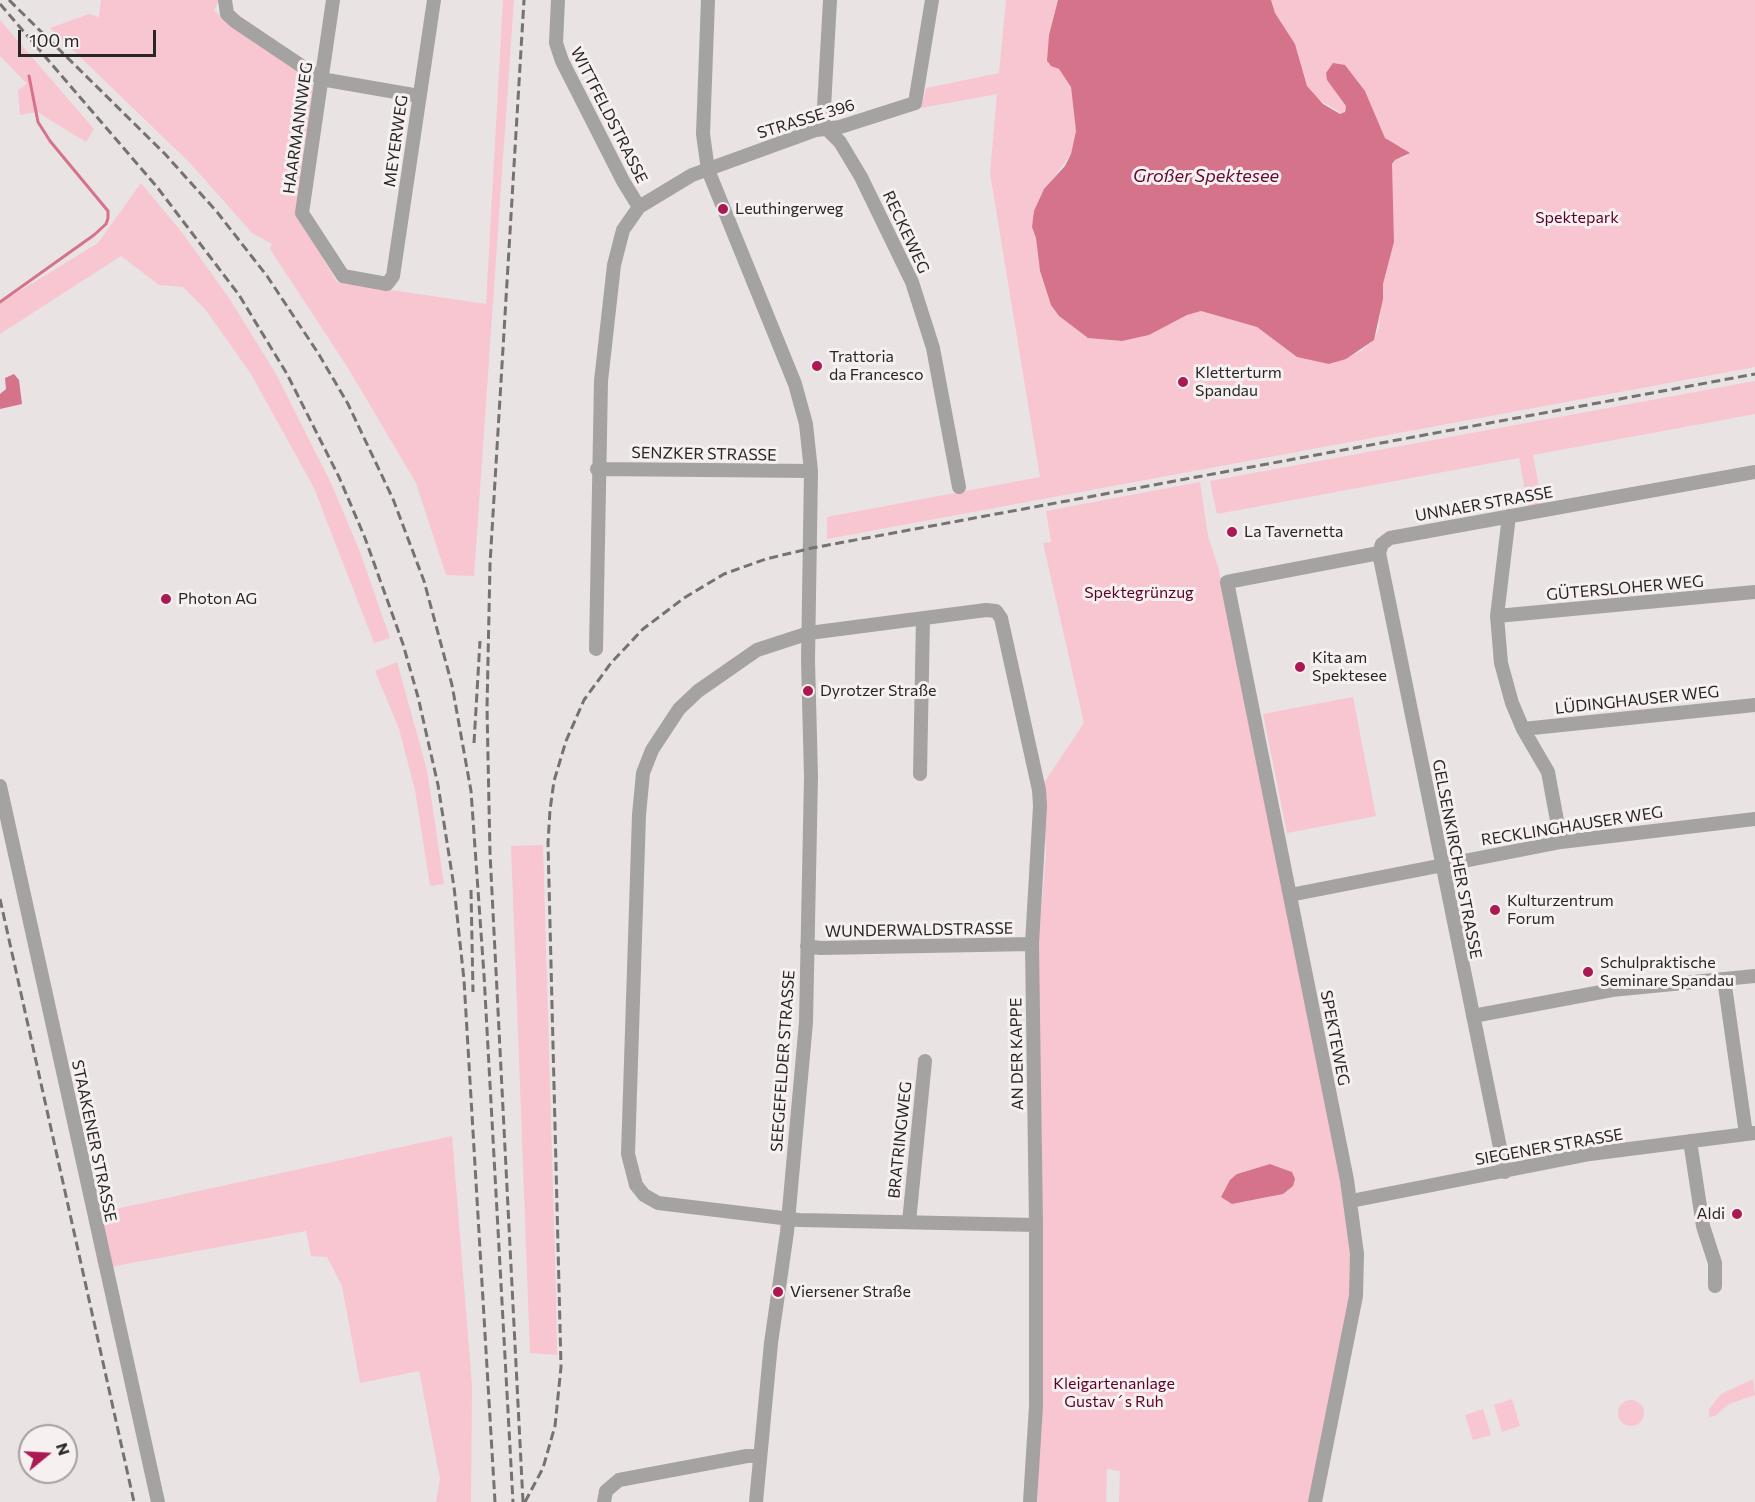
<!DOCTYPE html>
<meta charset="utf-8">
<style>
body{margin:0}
#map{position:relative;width:1755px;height:1502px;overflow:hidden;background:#e9e3e4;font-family:Commissioner,sans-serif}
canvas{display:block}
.north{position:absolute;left:18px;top:1424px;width:60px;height:60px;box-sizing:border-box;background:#f6f0f1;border:2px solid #a49fa0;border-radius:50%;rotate:72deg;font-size:16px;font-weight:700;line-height:24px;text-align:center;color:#282626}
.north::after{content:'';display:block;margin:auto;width:21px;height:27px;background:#aa1951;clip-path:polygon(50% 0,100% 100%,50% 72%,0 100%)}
.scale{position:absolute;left:18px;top:30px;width:138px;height:27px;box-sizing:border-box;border:3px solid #282626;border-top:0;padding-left:8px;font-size:18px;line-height:21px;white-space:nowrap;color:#282626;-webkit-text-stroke:4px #f6f0f1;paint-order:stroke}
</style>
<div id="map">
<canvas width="1755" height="1502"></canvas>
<div class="north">N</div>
<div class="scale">100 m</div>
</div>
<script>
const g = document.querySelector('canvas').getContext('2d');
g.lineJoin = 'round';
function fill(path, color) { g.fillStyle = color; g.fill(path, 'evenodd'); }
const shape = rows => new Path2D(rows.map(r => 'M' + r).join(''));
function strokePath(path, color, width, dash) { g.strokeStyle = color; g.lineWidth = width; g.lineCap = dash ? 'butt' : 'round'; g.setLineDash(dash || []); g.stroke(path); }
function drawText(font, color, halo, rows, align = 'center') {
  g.font = font + ' Commissioner,sans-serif'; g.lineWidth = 6; g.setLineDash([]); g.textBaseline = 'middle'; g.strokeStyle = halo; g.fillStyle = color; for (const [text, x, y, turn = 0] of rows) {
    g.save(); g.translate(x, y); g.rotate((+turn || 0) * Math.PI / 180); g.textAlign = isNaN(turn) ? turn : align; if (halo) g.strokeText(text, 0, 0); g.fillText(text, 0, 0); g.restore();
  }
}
const green = shape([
 [101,0,219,0,214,11,310,79,315,90,296,214,337,282,486,304,503,0,514,0,474,576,446,575,416,483,348,368,270,249,272,244,252,233,191,164,50,28,89,14,99,17],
 [1006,0,1058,0,1049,35,1048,64,1059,69,1071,87,1076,131,1071,154,1042,194,1032,227,1036,238,1040,272,1049,299,1059,316,1088,338,1122,341,1149,335,1187,315,1201,311,1257,327,1297,357,1332,364,1361,351,1374,340,1379,328,1383,284,1394,242,1391,167,1395,160,1408,156,1403,148,1394,146,1385,138,1365,91,1334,87,1346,106,1343,114,1316,98,1307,86,1295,44,1275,13,1271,0,1755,0,1755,367,827,539,827,517,1040,477,990,173,997,94,921,108,926,88,999,73],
 [0,20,94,129,86,142,37,112,20,115,18,90,27,84,0,56],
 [141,183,184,235,231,301,276,374,331,483,360,552,390,638,374,643,314,488,251,374,205,309,183,287,159,285,121,256,0,334,0,303,98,243],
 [1755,381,1755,414,1533,455,1542,504,1528,506,1519,458,1217,514,1210,481],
 [1200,482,1208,536,1219,570,1344,1191,1353,1253,1351,1295,1310,1502,1119,1502,1120,1471,1107,1469,1106,1502,1038,1502,1042,1160,1038,949,1046,852,1043,784,1084,723,1043,543,1051,542,1046,511],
 [1270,1164,1292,1172,1283,1194,1232,1204,1237,1174],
 [397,662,427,770,444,884,430,886,415,790,399,729,375,671],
 [1353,697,1376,816,1287,833,1263,714],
 [543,845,556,1292,557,1355,530,1353,511,846],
 [452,1136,472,1385,471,1502,436,1502,440,1479,419,1371,360,1383,342,1286,327,1257,311,1256,306,1231,99,1269,88,1215],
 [1753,1379,1755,1395,1729,1404,1715,1416,1709,1417,1709,1409,1721,1394],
 [1512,1399,1520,1426,1502,1432,1494,1405],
 '1618 1413a13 13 0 1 1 26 0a13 13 0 1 1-26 0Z',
 [1483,1409,1491,1435,1473,1440,1465,1415]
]);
const water = shape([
 [1058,0,1271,0,1275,13,1295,44,1307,86,1323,104,1340,114,1345,112,1346,106,1327,80,1326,73,1333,63,1345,65,1365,91,1385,138,1410,153,1395,160,1392,164,1394,242,1383,284,1383,299,1374,340,1346,359,1329,364,1297,357,1257,327,1201,311,1187,315,1149,335,1122,341,1088,338,1059,316,1051,305,1040,271,1036,238,1032,227,1034,211,1044,189,1065,166,1071,154,1076,131,1071,87,1059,69,1051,66,1047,61,1049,35],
 [14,374,19,380,22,404,0,409,0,394,6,389,5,378],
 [1270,1164,1292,1172,1295,1179,1293,1186,1283,1194,1232,1204,1221,1197,1230,1180,1237,1174]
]);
const stream = shape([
 [0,302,94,235,106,224,108,218,108,211,50,141,38,122,29,76]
]);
const minor = shape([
 [225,0,227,14,236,22,321,79,419,96],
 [333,0,302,213,343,276,387,284,393,276,434,0],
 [558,0,556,43,562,61,623,181,639,207],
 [708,0,703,134,708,170,795,384,806,424,811,471,808,660,811,777,806,1022,787,1232,771,1343,756,1502],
 [830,0,823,125,840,142,861,177,912,282,933,348,959,487],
 [597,469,811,471],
 [1509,516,1497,616,1501,663,1512,703,1523,729,1548,772,1561,842],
 [1379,553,1505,1172],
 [1497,616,1755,592],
 [596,649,601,381,614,265,623,230,639,207,692,175,816,130,840,127,915,103,932,0],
 [1523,729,1755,705],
 [920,774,923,619],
 [0,786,158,1502],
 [1290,895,1561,842,1755,819],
 [807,946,820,948,1032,944],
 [1724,979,1746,1134],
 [1473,1016,1612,990,1755,976],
 [1690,1141,1703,1226,1715,1263,1715,1286],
 [1351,1201,1590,1154,1755,1133],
 [909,1222,925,1061],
 [604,1502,606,1491,619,1480,747,1456,759,1456],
 [1030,1502,1036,1406,1036,1225,1032,944,1040,806,1039,790,1001,618,996,611,986,610,809,633,757,650,698,691,679,709,652,750,643,773,639,815,628,1154,636,1185,644,1195,658,1203,799,1220,1036,1225],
 [1315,1502,1356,1296,1357,1254,1347,1180,1227,582,1379,553,1382,544,1390,538,1755,472]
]);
const rail = shape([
 [9,0,165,154,217,212,267,276,318,353,348,404,393,499,424,581,452,685,471,791,484,975,513,1502],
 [0,4,157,187,239,295,287,374,339,477,365,538,403,644,418,697,438,785,454,887,464,980,495,1502],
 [474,743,480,641],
 [471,890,473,992],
 [0,899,134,1502],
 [523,1502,490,853,487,708,490,564,524,0],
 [525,1502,543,1468,555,1426,561,1367,548,843,550,810,554,781,566,741,584,700,611,663,643,629,684,598,724,574,766,559,812,548,1755,374]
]);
const markers = [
 [723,209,6,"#aa1951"],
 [817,366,6,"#aa1951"],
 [1183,382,6,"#aa1951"],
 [1232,532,6,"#aa1951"],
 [166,599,6,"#aa1951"],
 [1300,667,6,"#aa1951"],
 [808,691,6,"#aa1951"],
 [1495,910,6,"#aa1951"],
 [1588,972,6,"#aa1951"],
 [1737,1214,6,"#aa1951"],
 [778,1292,6,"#aa1951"]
];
const streetNames = [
 ["WITTFELDSTRASSE",609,115,63],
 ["STRASSE 396",806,119,-17],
 ["HAARMANNWEG",298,128,-82],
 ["MEYERWEG",396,141,-82],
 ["RECKEWEG",906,232,65],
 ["SENZKER STRASSE",704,454,1],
 ["UNNAER STRASSE",1484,504,-10],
 ["GÜTERSLOHER WEG",1625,588,-5],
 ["LÜDINGHAUSER WEG",1637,700,-6],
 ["RECKLINGHAUSER WEG",1572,826,-9],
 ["GELSENKIRCHER STRASSE",1457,859,79],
 ["WUNDERWALDSTRASSE",919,930,-1],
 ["SPEKTEWEG",1335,1038,79],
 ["AN DER KAPPE",1017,1054,-91],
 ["SEEGEFELDER STRASSE",783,1061,-86],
 ["BRATRINGWEG",900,1140,-84],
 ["STAAKENER STRASSE",94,1141,78],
 ["SIEGENER STRASSE",1549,1147,-10]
];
const poiNames = [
 ["Leuthingerweg",735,209],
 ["Trattoria",829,357],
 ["da Francesco",829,375],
 ["Kletterturm",1195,373],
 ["Spandau",1195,391],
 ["La Tavernetta",1244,532],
 ["Photon AG",178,599],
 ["Kita am",1312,658],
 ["Spektesee",1312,676],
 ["Dyrotzer Straße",820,691],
 ["Kulturzentrum",1507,901],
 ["Forum",1507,919],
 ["Schulpraktische",1600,963],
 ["Seminare Spandau",1600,981],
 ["Aldi",1725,1214,"right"],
 ["Viersener Straße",790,1292]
];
const parkNames = [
 ["Spektepark",1577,218],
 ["Spektegrünzug",1139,593],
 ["Kleigartenanlage",1114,1384],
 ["Gustav´s Ruh",1114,1402]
];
const waterNames = [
 ["Großer Spektesee",1206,176]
];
fill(green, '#f8c6d0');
fill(water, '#d5738b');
strokePath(stream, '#d5738b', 3);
strokePath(minor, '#a5a2a2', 14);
strokePath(rail, '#757272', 3, [9, 4.5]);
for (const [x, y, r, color] of markers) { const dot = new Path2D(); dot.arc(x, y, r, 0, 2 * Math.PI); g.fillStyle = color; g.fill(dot); strokePath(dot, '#f6f0f1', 2); }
drawText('16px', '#282626', '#f6f0f1', streetNames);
drawText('16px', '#282626', '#f6f0f1', poiNames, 'left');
drawText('16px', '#5c0026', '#f6f0f1', parkNames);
drawText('italic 18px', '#64082c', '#f6f0f1', waterNames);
</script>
